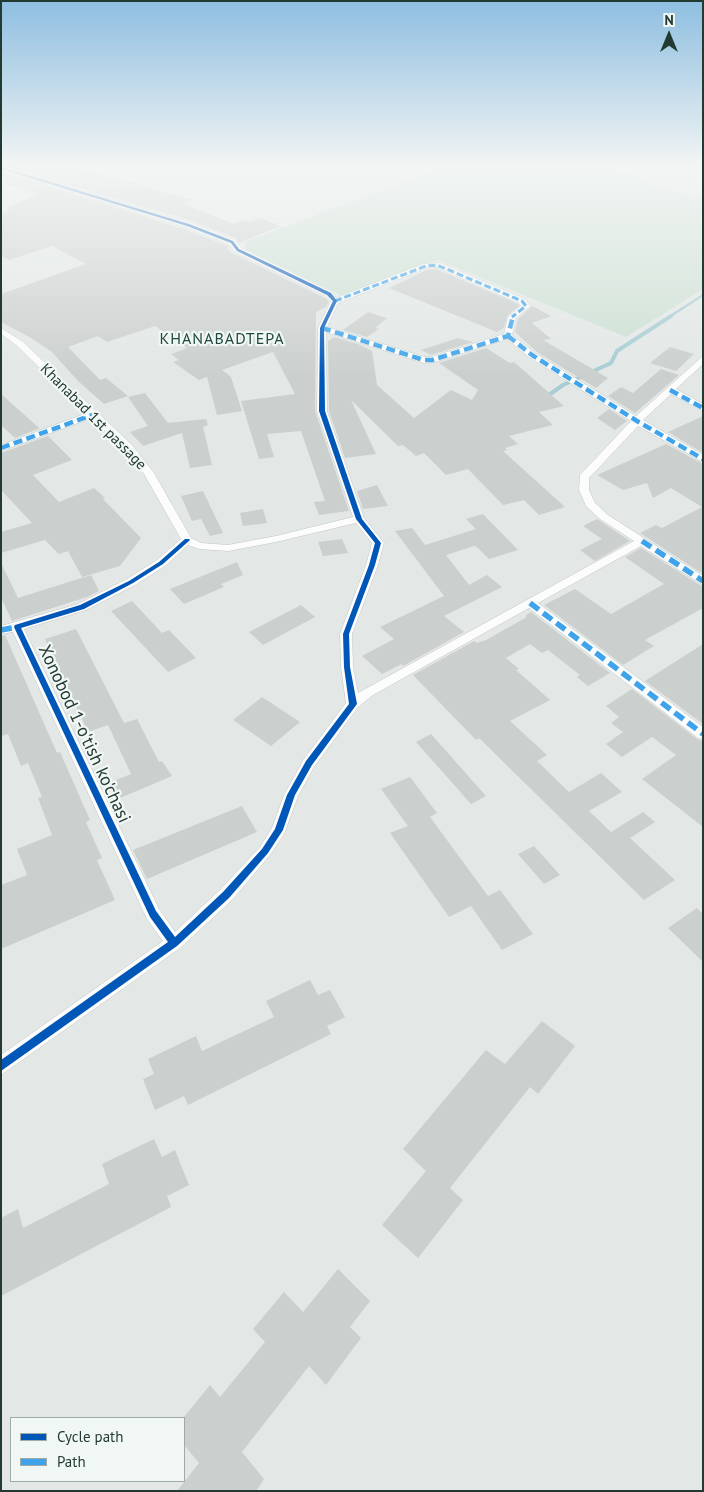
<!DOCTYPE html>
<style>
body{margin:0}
#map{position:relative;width:704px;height:1492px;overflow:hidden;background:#e3e8e6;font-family:"PT Sans",sans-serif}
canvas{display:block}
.frame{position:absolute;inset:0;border:2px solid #233a33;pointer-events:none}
.legend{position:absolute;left:10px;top:1417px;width:175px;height:65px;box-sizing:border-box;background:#f1f7f4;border:1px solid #9faba7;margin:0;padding:6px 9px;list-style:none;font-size:15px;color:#233a33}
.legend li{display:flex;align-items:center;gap:10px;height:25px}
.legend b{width:25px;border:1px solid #9faba7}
.north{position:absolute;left:644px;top:10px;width:50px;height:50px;-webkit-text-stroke:4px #f1f7f4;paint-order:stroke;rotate:0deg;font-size:14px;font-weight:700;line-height:20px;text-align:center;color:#233a33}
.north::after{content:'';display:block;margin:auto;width:18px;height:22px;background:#233a33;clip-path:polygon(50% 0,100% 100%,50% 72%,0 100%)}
</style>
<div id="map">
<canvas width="704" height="1492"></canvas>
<div class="frame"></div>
<ul class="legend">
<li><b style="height:6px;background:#0057b8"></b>Cycle path</li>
<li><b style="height:6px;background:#3ea3eb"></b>Path</li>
</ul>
<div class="north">N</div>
</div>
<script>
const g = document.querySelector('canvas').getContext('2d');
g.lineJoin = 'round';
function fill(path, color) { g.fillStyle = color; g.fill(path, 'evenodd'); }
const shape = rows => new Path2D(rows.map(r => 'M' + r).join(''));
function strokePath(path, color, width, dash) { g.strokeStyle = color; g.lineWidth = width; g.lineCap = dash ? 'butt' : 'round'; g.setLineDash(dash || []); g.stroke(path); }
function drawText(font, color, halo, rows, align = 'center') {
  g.font = font + ' "PT Sans",sans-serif'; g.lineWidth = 4.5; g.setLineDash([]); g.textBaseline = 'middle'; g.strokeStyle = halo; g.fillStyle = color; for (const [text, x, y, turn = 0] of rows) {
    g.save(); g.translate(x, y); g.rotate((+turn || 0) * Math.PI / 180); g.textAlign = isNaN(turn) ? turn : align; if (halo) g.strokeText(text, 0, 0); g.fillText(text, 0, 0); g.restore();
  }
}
const green = shape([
 [444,167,603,167,635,173,647,182,693,197,703,195,703,289,626,337,438,260,343,296,245,249,245,242]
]);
const streamFar1 = shape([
 [669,317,703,295]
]);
const stream = shape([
 [546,397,563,385,611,363,617,351,671,316]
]);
const building = shape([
 [8,167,79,167,192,200,184,204,234,224,244,220,250,222,260,218,280,226,239,243,236,238,192,221],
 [1,172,184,229,228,246,229,247,226,248,231,250,228,251,325,298,329,301,326,307,316,312,315,411,349,511,319,515,314,502,325,501,301,431,267,434,274,457,259,459,241,401,295,394,273,352,222,370,231,377,242,411,217,415,207,377,199,380,173,362,179,360,171,354,187,348,155,326,107,342,98,336,68,347,100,380,106,378,128,396,104,404,78,381,52,352,31,338,1,322,1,294,86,264,52,246,9,260,1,256,1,214,11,210,6,208,37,194,5,184,10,182,1,178],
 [436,269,518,304,519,306,507,316,504,328,497,332,389,288,427,270],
 [532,306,551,316,532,323,551,339,543,340,608,378,596,388,537,352,515,332,518,319],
 [368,312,387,318,375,328,379,329,367,337,343,330],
 [334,337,358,344,372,351,377,385,414,418,451,390,472,400,478,390,439,363,486,348,510,363,514,362,564,406,539,412,553,425,509,436,518,444,505,448,507,450,503,451,565,507,539,515,524,500,503,505,468,469,446,475,424,453,416,456,403,445,398,446,351,400,376,454,345,458,329,411,328,341],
 [458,338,473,342,431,355,421,350],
 [670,347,694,354,676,371,650,363],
 [661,369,679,375,635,413,608,396,621,387,633,393],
 [145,393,168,423,206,419,208,425,203,427,212,465,190,468,182,433,143,446,130,432,148,426,128,397],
 [1,394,38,427,40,428,15,438,1,425],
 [609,409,627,421,615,430,597,418],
 [703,416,703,453,668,432],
 [48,436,72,460,33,475,59,502,94,488,105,498,103,499,141,538,120,566,82,577,68,551,59,554,45,540,1,553,1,532,32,523,1,490,1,453],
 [666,444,703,464,703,574,640,533,656,525,662,528,702,507,671,488,653,498,647,483,623,490,597,475],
 [377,485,388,506,363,509,357,491],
 [203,491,223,533,210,536,201,519,192,521,181,496],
 [263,509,267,523,243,526,240,513],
 [483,514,518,550,489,559,478,548,474,546,446,555,469,585,487,575,502,587,444,616,464,632,403,666,402,664,382,674,362,656,394,639,380,627,444,596,395,531,412,528,425,545,476,529,466,519],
 [597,519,630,541,595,561,580,550,602,539,583,526],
 [342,539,348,553,323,556,318,542],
 [641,548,703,587,703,608,645,640,654,646,623,665,544,605,575,589,611,614,664,584,625,557],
 [237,562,243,575,221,584,224,587,184,604,170,589],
 [1,563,18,598,91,575,99,591,87,597,12,621,1,597],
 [132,601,162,633,169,630,196,658,168,672,111,611],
 [301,605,315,617,263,645,249,632],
 [531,612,610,673,588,686,577,677,580,675,548,650,542,653,530,644,506,658,519,669,516,670,550,700,510,721,547,755,537,761,569,792,601,773,622,792,589,811,611,832,643,812,655,822,630,838,675,880,644,900,479,738,476,740,413,675,474,641,477,643,486,640,527,617,525,616],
 [76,629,124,723,137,719,159,762,162,761,172,776,120,798,111,782,131,774,108,725,88,732,45,639],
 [5,635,57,753,60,752,90,820,86,822,102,858,97,860,115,900,1,949,1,885,27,875,17,849,52,835,38,798,42,797,28,763,21,766,8,734,1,736,1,636],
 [703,644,703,724,645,681],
 [632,689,697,739,703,741,703,827,642,779,676,755,652,737,622,757,606,744,623,732,611,723,619,717,606,706],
 [262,697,300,722,271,746,233,720],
 [431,734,486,796,471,804,416,742],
 [410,777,437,813,430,817,488,896,500,890,533,934,502,950,471,906,449,917,390,833,408,826,381,789],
 [242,806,257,832,147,879,133,850],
 [534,846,560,875,544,884,518,854],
 [697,908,703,914,703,962,668,928],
 [310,980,318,995,330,990,345,1017,327,1026,331,1034,188,1105,184,1096,155,1110,143,1079,154,1074,148,1059,196,1036,202,1051,274,1017,266,1001],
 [542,1021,575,1046,538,1094,530,1087,450,1188,463,1200,418,1258,382,1225,426,1171,403,1149,486,1050,505,1064],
 [154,1139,162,1157,175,1150,189,1185,167,1196,171,1207,1,1296,1,1218,18,1209,23,1228,109,1184,102,1164],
 [338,1269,370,1301,350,1327,361,1338,326,1385,309,1366,242,1452,264,1479,256,1491,177,1491,199,1463,184,1445,184,1417,210,1385,220,1397,265,1342,253,1329,284,1292,303,1312]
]);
const street = shape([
 [1,167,191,223,235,240,241,248,332,292,336,298,423,264,440,263,525,299,530,306,516,318,512,335,535,353,636,416,703,356,703,364,676,389,703,404,703,411,671,394,643,420,703,455,703,462,638,426,589,478,589,490,595,503,608,515,703,576,703,585,641,546,538,603,703,727,703,739,698,738,529,608,373,695,358,707,314,767,298,796,284,834,270,855,232,900,180,948,1,1075,1,1055,163,941,147,919,13,632,1,634,1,626,78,604,127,579,157,560,181,539,144,474,124,449,92,418,1,451,1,445,87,413,16,345,1,334,1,328,22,341,132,445,154,473,191,538,201,543,228,545,276,536,353,517,317,411,318,328,331,301,326,296,235,252,229,244,185,227,1,170,1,167],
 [436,267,519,303,521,306,508,317,504,334,431,357,425,357,327,327,338,303,427,268,436,267],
 [326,332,424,363,435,362,507,339,529,357,631,421,580,475,579,490,586,506,600,519,634,541,358,693,353,667,352,634,378,565,384,543,364,518,327,411,326,332],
 [356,523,372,543,366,565,340,634,341,667,346,703,304,759,284,795,272,828,260,847,220,890,175,932,159,909,24,629,86,610,135,585,165,566,188,545,199,549,228,551,276,542,356,523]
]);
const quietFar2 = shape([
 [335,301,426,266,437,265,522,301,526,306,512,317]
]);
const quietFar1 = shape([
 [322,328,424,360,432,360,508,336,513,316],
 [508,336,532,355,637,421,703,459],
 [670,390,703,408],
 [1,448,95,414]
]);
const quiet = shape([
 [642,541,703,581],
 [530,603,703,734],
 [1,630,17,627]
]);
const cycleway = shape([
 [1,167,189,224,233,241,239,249,331,293,337,301,324,328,325,411,362,519,381,543,375,565,349,634,350,667,357,704,312,765,295,795,283,830,268,853,229,898,177,946,1,1071,1,1060,168,942,150,917,14,627,15,625,80,605,129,581,159,562,185,539,189,539,190,540,163,564,133,583,84,609,21,628,156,911,175,937,223,892,262,849,275,829,287,795,306,761,349,704,344,667,343,634,369,565,375,543,356,519,319,411,320,328,333,301,327,295,237,251,231,243,187,226,1,169,1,167]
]);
const farStreetnames = [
 ["Khanabad 1st passage",93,417,45]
];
const farQuarternames = [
 ["KHANABADTEPA",222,339]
];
const streetNames = [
 ["Xonobod 1-o'tish ko'chasi",84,734,65]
];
fill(green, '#cde0d3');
strokePath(streamFar1, '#a7cdd3', 2.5);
strokePath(stream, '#a7cdd3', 4);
fill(building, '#cbcfcd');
strokePath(street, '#c0c5c3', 1);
fill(street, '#fbfcfb');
strokePath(quietFar2, '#3ea3eb', 3, [7, 3]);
strokePath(quietFar1, '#3ea3eb', 4.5, [9, 4.5]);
strokePath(quiet, '#3ea3eb', 5.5, [11, 5.5]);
fill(cycleway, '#0057b8');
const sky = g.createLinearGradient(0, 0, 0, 376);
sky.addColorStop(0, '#8ebee0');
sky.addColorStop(0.44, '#f2f5f4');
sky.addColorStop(1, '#f2f5f400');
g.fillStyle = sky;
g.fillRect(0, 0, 704, 376);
drawText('15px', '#233a33', '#f1f7f4', farStreetnames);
g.letterSpacing = '1px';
drawText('16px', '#204a40', '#f1f7f4', farQuarternames);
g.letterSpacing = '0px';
drawText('18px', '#233a33', '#f1f7f4', streetNames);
</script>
